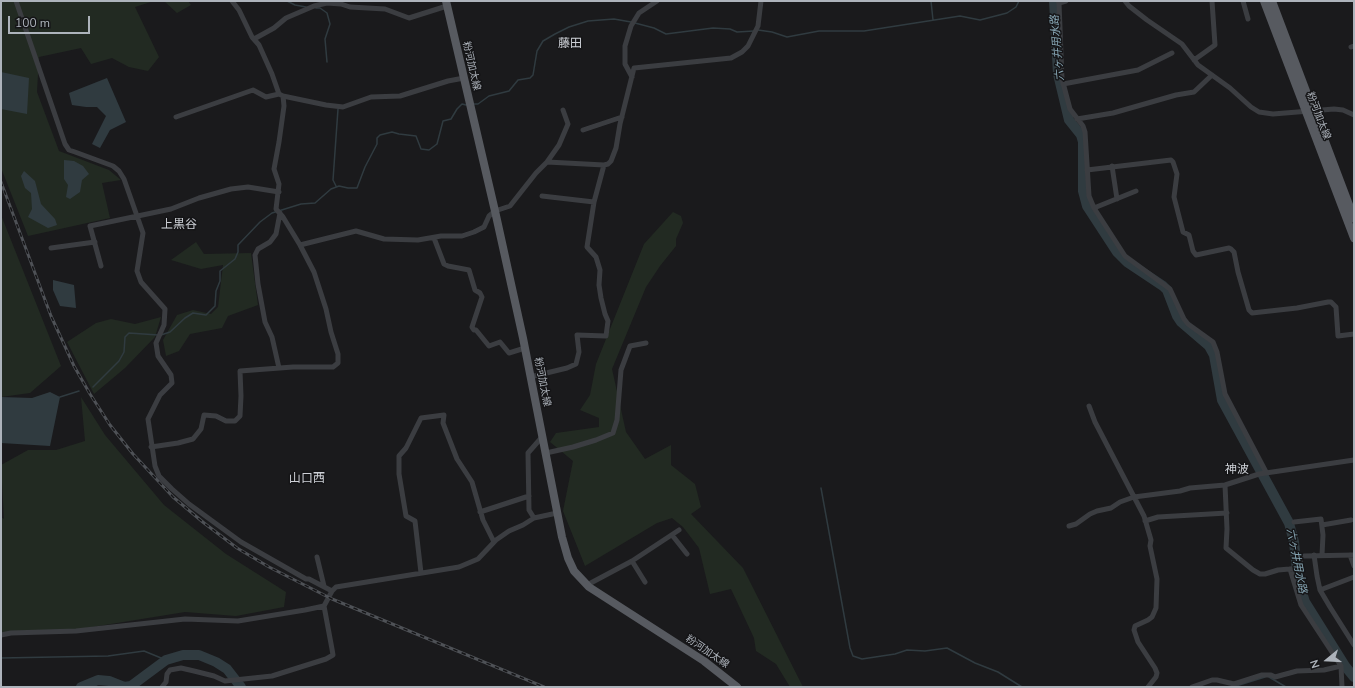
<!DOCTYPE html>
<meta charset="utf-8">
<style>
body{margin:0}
#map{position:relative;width:1355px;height:688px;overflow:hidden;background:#1a1a1c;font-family:"Nunito Sans",sans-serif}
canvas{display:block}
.frame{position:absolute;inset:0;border:2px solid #adb3bb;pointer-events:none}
.north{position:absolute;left:1307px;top:640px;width:40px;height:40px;-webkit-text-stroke:3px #151517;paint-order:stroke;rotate:252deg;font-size:11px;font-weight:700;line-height:16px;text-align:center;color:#adb3bb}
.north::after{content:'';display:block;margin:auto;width:14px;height:18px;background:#adb3bb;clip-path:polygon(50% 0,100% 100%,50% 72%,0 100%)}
.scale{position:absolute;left:8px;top:16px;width:82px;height:18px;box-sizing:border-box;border:2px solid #adb3bb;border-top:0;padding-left:5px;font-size:12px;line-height:14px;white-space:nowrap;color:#adb3bb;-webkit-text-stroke:3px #151517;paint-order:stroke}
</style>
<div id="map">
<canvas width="1355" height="688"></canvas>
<div class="frame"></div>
<div class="north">N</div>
<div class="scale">100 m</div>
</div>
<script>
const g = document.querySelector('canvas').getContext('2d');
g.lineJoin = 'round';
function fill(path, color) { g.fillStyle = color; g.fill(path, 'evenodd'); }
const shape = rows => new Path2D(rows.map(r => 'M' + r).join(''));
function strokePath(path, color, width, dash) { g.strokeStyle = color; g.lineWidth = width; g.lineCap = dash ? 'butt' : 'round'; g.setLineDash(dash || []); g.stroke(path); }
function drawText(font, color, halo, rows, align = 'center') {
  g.font = font + ' "Nunito Sans","Noto Sans JP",sans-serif'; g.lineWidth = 3; g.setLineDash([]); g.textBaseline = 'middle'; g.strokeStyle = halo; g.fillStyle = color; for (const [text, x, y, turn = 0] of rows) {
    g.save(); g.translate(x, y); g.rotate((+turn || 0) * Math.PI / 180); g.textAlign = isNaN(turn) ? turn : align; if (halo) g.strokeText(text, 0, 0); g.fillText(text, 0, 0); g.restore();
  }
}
const green = shape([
 [1,1,154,1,135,7,159,57,148,71,129,67,112,58,91,64,81,48,39,57,37,92,59,151,109,170,121,180,102,183,110,218,28,236,1,168],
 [164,1,188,1,191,5,177,13],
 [673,212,681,216,683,223,676,239,676,246,660,266,646,287,612,369,626,432,645,459,671,445,671,465,695,484,701,507,691,514,743,568,803,687,790,687,776,664,756,651,754,638,731,589,710,594,699,548,683,527,672,518,657,523,585,566,563,511,573,461,550,442,556,433,599,427,599,418,580,410,590,395,596,364,644,244],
 [1,215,61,366,30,393,1,397],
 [196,242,204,254,251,253,258,305,228,316,222,328,190,334,179,351,166,356,163,340,177,315,193,310,211,314,218,307,223,265,201,269,171,260],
 [161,317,155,337,125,368,94,394,67,342,96,323,111,319,135,324],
 [81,397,105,435,164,505,226,554,286,592,284,607,236,616,185,612,80,629,1,633,1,517,4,519,1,465,28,450,56,450,85,441]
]);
const water = shape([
 [1,72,29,78,27,114,1,109],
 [107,78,126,122,110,130,100,148,92,144,106,116,97,107,86,107,72,105,69,93],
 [64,160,74,161,83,166,89,174,82,180,80,192,70,199,66,197,68,185,64,179],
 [24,171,35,181,41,204,55,219,57,225,48,228,28,217,32,209,31,193,25,188,21,176],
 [53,280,74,285,76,308,60,306,53,290],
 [50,392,60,397,50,446,1,443,1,397,32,398]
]);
const stream = shape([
 [287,1,295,5,306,7],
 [931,1,933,20],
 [316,8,320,8,327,13,330,24,325,39,327,62],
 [635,23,654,28,666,34,713,28,730,29,737,32,754,31],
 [758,30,772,32,787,37,819,31,864,31,960,16,980,20,1007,13,1016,7,1019,1],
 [474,104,478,104,489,96,509,91,518,80,530,78,533,75,537,51,543,41,555,34,569,27,588,21,614,19,631,22],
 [336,186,333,180,338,109],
 [161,335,170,332,185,318,193,313,206,315,215,306,216,291,220,281,220,271,235,259,238,252,238,245,260,222,272,213,301,204,315,203,331,189,339,186,348,188,357,188,365,167,377,144,377,138,380,135,392,132,399,134,416,136,421,149,429,150,437,144,443,121,451,119,457,109,462,104,466,105],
 [93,387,119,361,124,352,125,337,129,333,158,335],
 [60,397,79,391],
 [821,488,850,648,853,656,862,659,895,654,907,650,925,651,947,648,975,663,998,672,1022,687],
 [1,658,108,656,144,651,166,660],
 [1269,677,1286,687],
 [1236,686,1265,677]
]);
const river = shape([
 [1054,1,1058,74,1069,120,1081,135,1083,142,1083,191,1087,206,1117,252,1127,262,1163,286,1167,290,1177,316,1181,322,1209,346,1214,355,1222,400,1289,523,1294,542,1298,580,1305,602,1345,666,1354,677],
 [81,687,98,680,109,681,124,687,131,686,166,660,183,655,199,655,216,662,227,669,241,687]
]);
const street = shape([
 [16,1,65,144,69,150,75,152,113,166,119,171,124,179,143,233,137,271,141,282,165,309,164,325,156,343,158,356,171,375,172,383,160,395,148,419,155,466,159,476,172,489,189,504,241,542,306,579,309,579,332,591],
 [232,1,239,10,252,37,259,45,272,74,279,94,283,96,326,105,343,107,371,97,400,96,448,81,464,78],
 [1058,1,1059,3,1062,79,1070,109,1083,126,1085,132,1089,196,1094,208,1125,256,1170,289,1184,319,1188,324,1213,342,1217,352,1225,394,1266,472],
 [1125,1,1129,6,1147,20,1182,44,1198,65,1230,88,1251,107,1259,112,1273,114,1334,109,1343,110,1354,115],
 [1243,1,1248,19],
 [1059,3,1066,1],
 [254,39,274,28,286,18,314,6,327,3,341,4,350,7,385,9,409,18,447,6],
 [1351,47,1354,46],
 [1194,60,1215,45,1212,1],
 [632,77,625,64,625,46,631,26,639,13,657,1],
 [1063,84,1138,70,1172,53],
 [176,117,253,90,266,97,279,94],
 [1077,119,1113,113,1176,95,1194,92,1212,75],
 [583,130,622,117],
 [547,162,559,145,568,124,563,110],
 [1112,166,1117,199],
 [1087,170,1171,160,1173,162,1177,174,1174,197,1183,232,1189,235,1193,251,1196,255,1229,248,1231,249,1234,252,1238,272,1249,310,1252,313,1297,308,1328,302,1331,302,1336,307,1338,336,1354,334],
 [542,196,594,202],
 [1094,208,1136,191],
 [434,238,444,264,448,266,469,270,475,290,480,293,482,297,472,327,474,330,476,330,489,346,500,342,509,353,525,348],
 [300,245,356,231,384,239,418,240,441,236,462,236,474,232,484,227,489,216,495,211,510,206,536,173,547,162,604,165,608,164,611,161,616,148,620,124,634,68,731,58,742,52,748,46,758,26,761,1],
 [51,248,95,242],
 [101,266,90,226,171,209,199,198,231,189,248,187,279,192],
 [279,368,272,337,265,322,258,284,255,255,258,249,270,242,276,234,280,213],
 [530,377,567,368,576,364,579,352,577,335,606,336,608,321,605,314,601,298,599,285,600,270,596,257,587,247,594,202,604,165],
 [1089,406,1095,422,1144,516,1151,540,1150,546,1157,579,1156,608,1152,617,1148,620,1135,626,1134,630,1138,642,1155,668,1157,673,1156,677,1148,687],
 [151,447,178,443,193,439,201,429,204,415,216,416,226,421,235,421,240,416,241,396,240,371,293,367,333,367,338,363,338,354,331,332,326,309,314,272,300,245,283,217,276,209,279,184,274,169,279,142,284,106,283,96],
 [546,453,573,447,596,440,613,433,617,420,621,370,630,346,646,343],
 [1225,485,1227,529,1226,548,1253,570,1260,574,1265,574,1278,570,1301,568,1300,560,1301,557,1304,556,1354,555],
 [480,512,529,496],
 [534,518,529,510,528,453,542,437],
 [1145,521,1158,517,1227,513],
 [1294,522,1321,519,1323,535,1322,555],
 [1322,525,1351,520],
 [1069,526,1076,524,1090,514,1097,511,1111,508,1120,502,1134,497,1180,491,1190,488,1225,485,1259,474,1354,460],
 [672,535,687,554],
 [1314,555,1317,576,1320,590,1330,607,1354,645],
 [1350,555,1354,566],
 [317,557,324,586],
 [632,561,645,582],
 [1290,569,1301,605,1341,666,1342,687],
 [421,573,415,521,406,516,399,474,399,456,406,448,421,418,444,415,443,423,457,459,472,482,483,520,494,542],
 [587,585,632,561,679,530],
 [1320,590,1354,577],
 [1,635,11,633,76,631,185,619,238,621,305,610,324,606],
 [162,687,166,682,167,674,170,670,181,668,194,671,214,676,225,681,272,676,326,659,333,655,332,649,324,606,332,591,336,587,459,567,478,559,496,540,509,531,523,525,534,518,557,513],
 [1192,687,1212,680,1217,680,1234,684,1262,675,1271,675,1275,677,1297,671,1324,670,1341,666]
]);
const primary = shape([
 [446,1,495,211,523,338,562,537,568,558,574,571,589,587,704,661,737,687],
 [1264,1,1354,238],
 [1272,1,1354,218]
]);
const rail = shape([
 [1,182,51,316,74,366,90,394,110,425,133,454,173,497,204,523,237,548,269,567,332,599,544,687]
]);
const streetNames = [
 ["粉河加太線",471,66,77],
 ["粉河加太線",1318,116,69],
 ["粉河加太線",542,382,79],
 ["粉河加太線",707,652,34]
];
const waterNames = [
 ["六ヶ井用水路",1058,48,-95],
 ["六ヶ井用水路",1296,561,79]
];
const quarterNames = [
 ["藤田",570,44],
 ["上黒谷",179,225],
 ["神波",1237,470],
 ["山口西",307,479]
];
fill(green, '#222a22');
fill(water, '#303b40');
strokePath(stream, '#303b40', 1.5);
strokePath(river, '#303b40', 10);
strokePath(street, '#3b3d41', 5);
strokePath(primary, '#575a60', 8);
strokePath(rail, '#4e5156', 3);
strokePath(rail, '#151517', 1.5, [4.5]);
drawText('10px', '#adb3bb', '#151517', streetNames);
drawText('italic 11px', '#86a5b3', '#151517', waterNames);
drawText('12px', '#ced1d7', '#151517', quarterNames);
</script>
